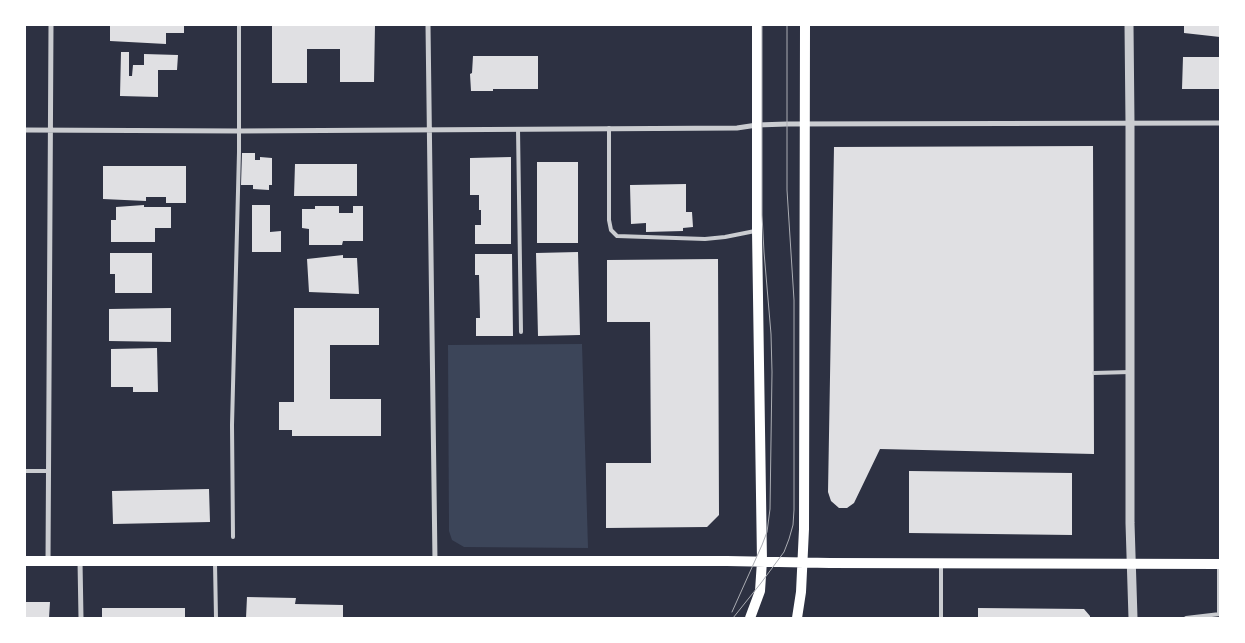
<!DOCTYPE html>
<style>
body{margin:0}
#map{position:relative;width:1245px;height:643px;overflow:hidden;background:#2d3142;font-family:"Playfair Display",serif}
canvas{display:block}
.frame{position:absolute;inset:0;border:26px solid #fff;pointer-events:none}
</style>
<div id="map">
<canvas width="1245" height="643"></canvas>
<div class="frame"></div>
</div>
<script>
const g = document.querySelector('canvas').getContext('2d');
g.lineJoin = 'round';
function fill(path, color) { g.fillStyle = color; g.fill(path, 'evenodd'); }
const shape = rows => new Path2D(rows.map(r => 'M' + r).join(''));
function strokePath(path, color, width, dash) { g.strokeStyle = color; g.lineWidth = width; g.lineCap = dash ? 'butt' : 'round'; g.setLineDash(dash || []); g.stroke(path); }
const green = shape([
 [582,344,588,548,464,547,452,540,449,531,448,345]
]);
const building = shape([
 [110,25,184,25,184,33,166,33,166,44,110,41],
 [272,25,375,25,374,82,340,82,340,49,307,49,307,83,272,83],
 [1184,25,1220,25,1220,37,1184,33],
 [121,52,129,52,129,76,132,76,133,65,144,65,144,54,178,55,177,70,158,70,158,97,120,96],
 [473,56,538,56,538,89,493,89,493,91,471,91,470,74,472,73],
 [1183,57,1220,57,1220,89,1182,89],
 [1093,146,1094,454,880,449,854,503,847,508,839,508,831,501,828,492,834,147],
 [242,153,255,153,255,160,260,160,260,157,272,158,272,185,269,185,269,190,253,189,253,185,241,185],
 [511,157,511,244,475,244,475,225,481,225,481,210,479,210,479,195,470,195,470,158],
 [537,162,578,162,578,243,537,243],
 [295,164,357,164,357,196,294,196],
 [103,166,186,166,186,203,166,203,166,197,146,197,146,201,103,199],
 [686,184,686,212,692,212,693,227,683,228,683,231,646,232,646,223,631,224,630,185],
 [144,205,144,207,171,207,171,228,155,228,155,242,111,242,111,220,116,220,116,207],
 [252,205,270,205,270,232,281,231,281,252,252,252],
 [315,206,339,206,339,213,353,213,353,206,363,206,363,241,343,241,342,245,309,245,309,229,302,228,302,209,315,209],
 [578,252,580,335,538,336,536,253],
 [110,253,152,253,152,293,115,293,115,274,110,274],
 [475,254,512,254,513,336,476,336,476,318,480,318,479,275,475,275],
 [343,255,343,258,357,258,359,294,309,292,307,259],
 [718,259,719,515,707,527,606,528,606,463,651,463,650,322,607,322,607,260],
 [171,308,171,342,109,341,109,309],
 [294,308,379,308,379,345,330,345,330,399,381,399,381,436,292,436,292,430,279,430,279,402,294,402],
 [157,348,158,392,133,392,133,387,111,387,111,349],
 [909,471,1072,473,1072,535,909,533],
 [209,489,210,522,113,524,112,491],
 [247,597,296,598,295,604,343,605,343,618,246,618],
 [25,602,50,602,49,618,25,618],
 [102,608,185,608,185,618,102,618],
 [978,608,1084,609,1090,616,1090,618,978,618]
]);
const service = shape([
 [609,128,609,220,611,230,617,236,705,239,725,237,755,231],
 [518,129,521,332],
 [1094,373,1130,372],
 [25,471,49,471],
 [233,537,232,425,239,152,239,25],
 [215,563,216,618],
 [1219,564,1219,614],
 [941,618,941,565],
 [1186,618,1220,614]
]);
const minor = shape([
 [428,25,435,561],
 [25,130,239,131,737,128,757,125,787,124,1220,123],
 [48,561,51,25],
 [80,561,81,618]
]);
const tertiary = shape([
 [1129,25,1130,123,1130,523,1133,618]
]);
const secondary = shape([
 [25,561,727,561,830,563,1220,564],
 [750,618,760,591,762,561,757,231,757,25],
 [797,618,801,592,804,529,805,25]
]);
const tram = shape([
 [732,612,762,545,767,532,770,509,772,372,771,334,764,252,762,215,762,25],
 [733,618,761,583,784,552,789,539,793,525,794,510,794,300,787,190,787,25]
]);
fill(green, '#3c4559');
fill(building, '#e0e0e3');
strokePath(service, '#caccd0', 4);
strokePath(minor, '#caccd0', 5);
strokePath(tertiary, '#caccd0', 9);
strokePath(secondary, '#fff', 10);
strokePath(tram, '#abadb3', 1);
</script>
